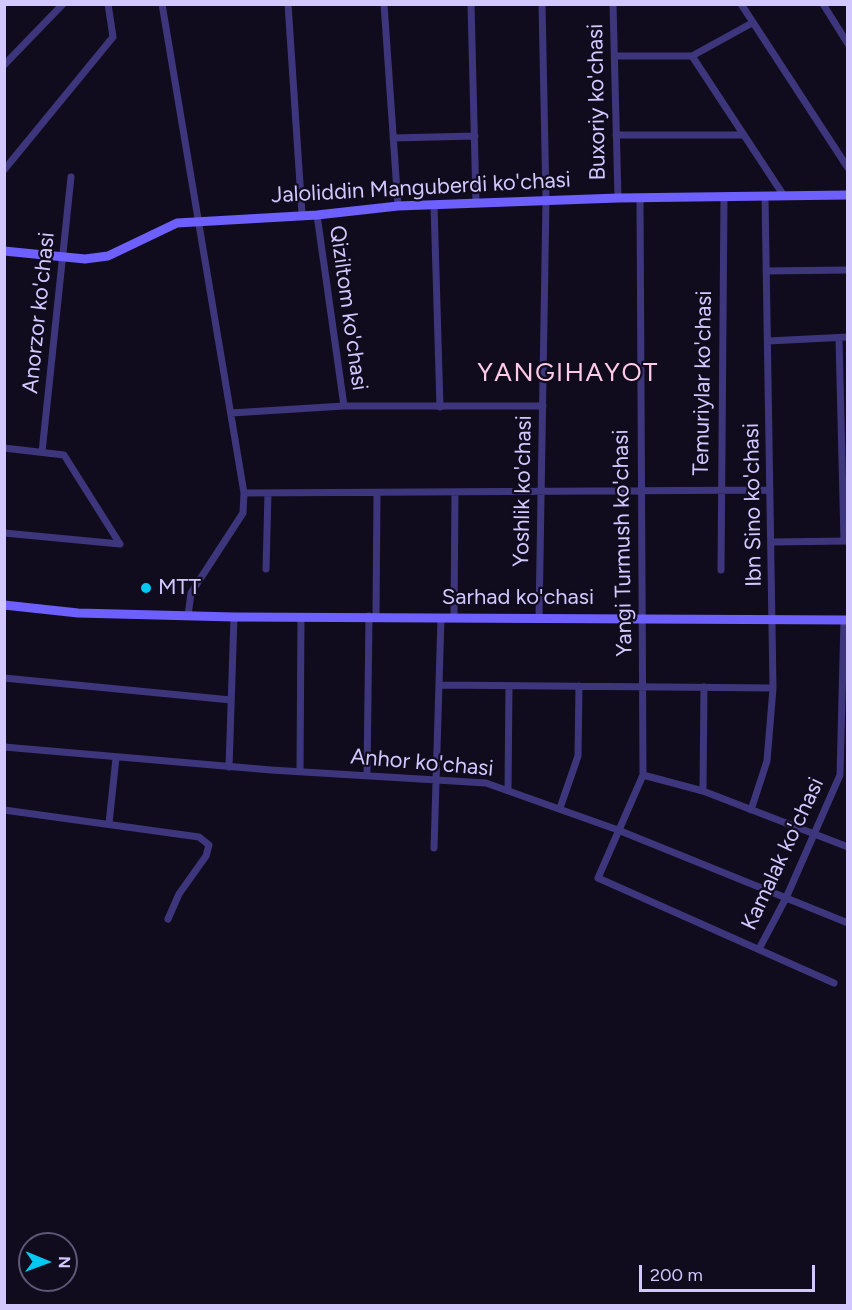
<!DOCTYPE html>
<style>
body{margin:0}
#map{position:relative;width:852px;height:1310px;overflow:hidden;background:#100c1d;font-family:Figtree,sans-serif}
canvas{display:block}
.frame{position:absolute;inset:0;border:6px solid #d2c8ff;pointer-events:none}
.north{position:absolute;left:18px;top:1232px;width:60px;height:60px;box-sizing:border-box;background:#100c1d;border:2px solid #5e5777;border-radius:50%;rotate:91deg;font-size:16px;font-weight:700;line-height:24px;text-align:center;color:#d2c8ff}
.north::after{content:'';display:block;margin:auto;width:21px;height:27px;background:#01c9f2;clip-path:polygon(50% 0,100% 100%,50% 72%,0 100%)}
.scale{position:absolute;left:639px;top:1265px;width:176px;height:27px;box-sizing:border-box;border:3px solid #d2c8ff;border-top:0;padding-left:8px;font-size:18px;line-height:21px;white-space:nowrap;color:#d2c8ff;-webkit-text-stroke:4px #100c1d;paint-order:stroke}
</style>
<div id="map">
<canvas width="852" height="1310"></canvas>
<div class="frame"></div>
<div class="north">N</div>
<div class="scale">200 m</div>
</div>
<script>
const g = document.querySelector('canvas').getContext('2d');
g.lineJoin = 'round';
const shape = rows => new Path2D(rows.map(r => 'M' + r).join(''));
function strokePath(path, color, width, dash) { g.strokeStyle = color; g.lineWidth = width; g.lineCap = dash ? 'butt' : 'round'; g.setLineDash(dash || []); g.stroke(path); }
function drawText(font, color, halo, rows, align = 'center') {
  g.font = font + ' Figtree,sans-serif'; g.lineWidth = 4.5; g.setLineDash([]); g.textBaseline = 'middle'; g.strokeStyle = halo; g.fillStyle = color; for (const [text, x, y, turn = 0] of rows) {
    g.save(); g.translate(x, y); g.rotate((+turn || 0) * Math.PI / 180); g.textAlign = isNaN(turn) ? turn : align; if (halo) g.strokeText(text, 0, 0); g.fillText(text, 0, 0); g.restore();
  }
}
const street = shape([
 [162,4,244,493,243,513,191,593,188,616],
 [288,4,302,214],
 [384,4,398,206],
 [471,4,476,202],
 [613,4,618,198],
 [741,4,848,168],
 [823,4,848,44],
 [615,56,692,56,784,196],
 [692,56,752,23],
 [4,65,63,4],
 [616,135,742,135],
 [393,138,475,136],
 [4,170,113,37,108,4],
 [640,198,643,775,598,878,834,983],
 [434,205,440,407],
 [317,215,344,406],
 [766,271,848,270],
 [839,338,844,541],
 [768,341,848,337],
 [231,413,344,406,543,406],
 [4,448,64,455,120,544],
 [42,452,71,177],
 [244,493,770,490],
 [4,533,120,544],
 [772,542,848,541],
 [266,569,268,493],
 [721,570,724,196],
 [376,616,377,494],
 [454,617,455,492],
 [539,618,546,200,542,4],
 [4,678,231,700],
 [439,685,773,688],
 [4,747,271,770,486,783,618,830,848,923],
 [229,767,234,617],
 [300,771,301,617],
 [367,775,369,616],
 [643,775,703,791,848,847],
 [508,790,509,686],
 [703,791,704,687],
 [560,808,578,756,579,686],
 [4,810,199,837,209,845,206,856,179,894,168,919],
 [751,810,767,761,773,688,765,196],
 [109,823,116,758],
 [434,848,441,618],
 [759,949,786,898,840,775,844,620]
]);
const secondary = shape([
 [4,251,85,259,108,256,177,223,317,215,398,206,618,198,848,195],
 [4,605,78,613,234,617,848,620]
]);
const markers = [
 [146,588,6,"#01c9f2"]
];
const streetNames = [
 ["Buxoriy ko'chasi",597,102,-91],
 ["Jaloliddin Manguberdi ko'chasi",421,188,-3],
 ["Qiziltom ko'chasi",348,308,82],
 ["Anorzor ko'chasi",39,313,-84],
 ["Temuriylar ko'chasi",703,383,-89],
 ["Yoshlik ko'chasi",523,491,-89],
 ["Ibn Sino ko'chasi",753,505,-91],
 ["Yangi Turmush ko'chasi",623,543,-91],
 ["Sarhad ko'chasi",518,598],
 ["Anhor ko'chasi",422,763,5],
 ["Kamalak ko'chasi",783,854,-65]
];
const poiNames = [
 ["MTT",158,588]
];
const quarterNames = [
 ["YANGIHAYOT",568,373]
];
strokePath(street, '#3e367c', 7);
strokePath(secondary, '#6e5fff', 9);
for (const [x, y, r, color] of markers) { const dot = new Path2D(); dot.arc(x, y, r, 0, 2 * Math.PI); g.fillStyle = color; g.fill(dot); strokePath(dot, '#100c1d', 2); }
drawText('22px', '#d2c8ff', '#100c1d', streetNames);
drawText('22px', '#d2c8ff', '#100c1d', poiNames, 'left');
g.letterSpacing = '1.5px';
drawText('26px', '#ffcae8', '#100c1d', quarterNames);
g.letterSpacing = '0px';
</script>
